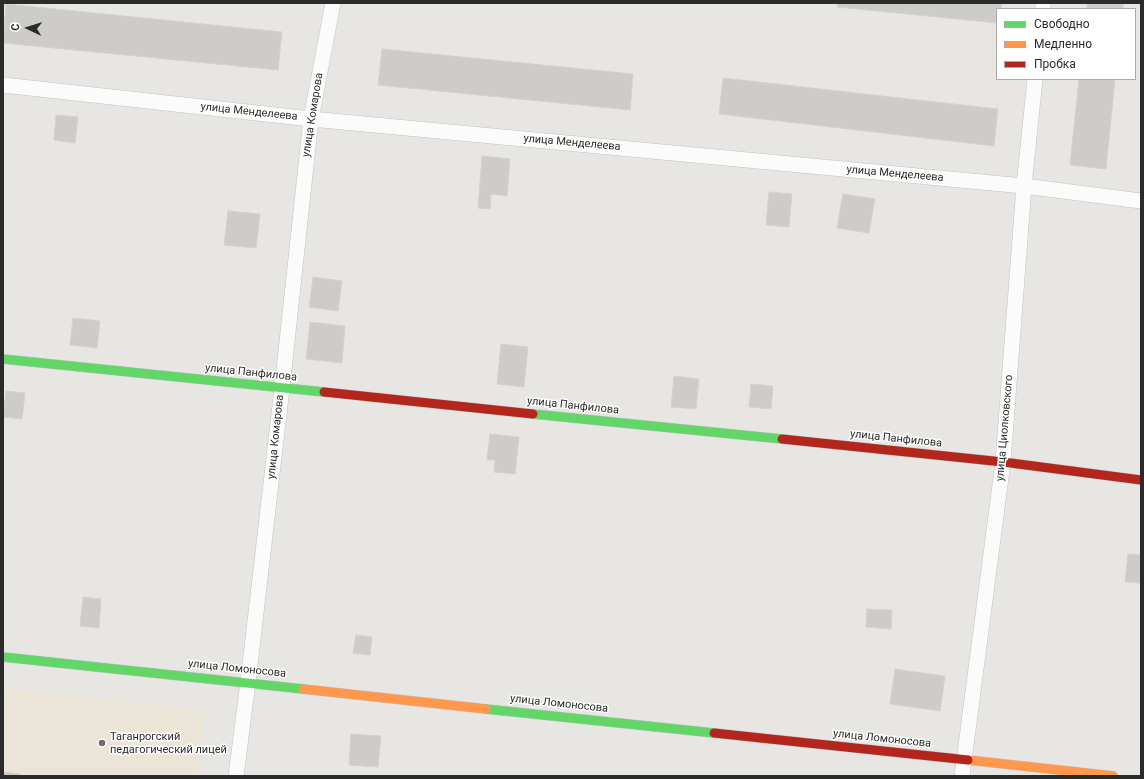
<!DOCTYPE html>
<meta charset="utf-8">
<style>
body{margin:0}
#map{position:relative;width:1144px;height:779px;overflow:hidden;background:#e8e6e2;font-family:Roboto,sans-serif}
canvas{display:block}
.frame{position:absolute;inset:0;border:4px solid #2b2b2b;pointer-events:none}
.legend{position:absolute;left:996px;top:8px;width:140px;height:72px;box-sizing:border-box;background:#fff;border:1px solid #aaa;margin:0;padding:5px 7px;list-style:none;font-size:12px;color:#2b2b2b}
.legend li{display:flex;align-items:center;gap:8px;height:20px}
.legend b{width:20px;border:1px solid #aaa}
.north{position:absolute;left:8px;top:8px;width:40px;height:40px;-webkit-text-stroke:3px #fff;paint-order:stroke;rotate:274deg;font-size:11px;font-weight:700;line-height:16px;text-align:center;color:#2b2b2b}
.north::after{content:'';display:block;margin:auto;width:14px;height:18px;background:#2b2b2b;clip-path:polygon(50% 0,100% 100%,50% 72%,0 100%)}
</style>
<div id="map">
<canvas width="1144" height="779"></canvas>
<div class="frame"></div>
<ul class="legend">
<li><b style="height:5px;background:#63d668"></b>Свободно</li>
<li><b style="height:5px;background:#ff974d"></b>Медленно</li>
<li><b style="height:5px;background:#b3261e"></b>Пробка</li>
</ul>
<div class="north">С</div>
</div>
<script>
const g = document.querySelector('canvas').getContext('2d');
g.lineJoin = 'round';
function fill(path, color) { g.fillStyle = color; g.fill(path, 'evenodd'); }
const shape = rows => new Path2D(rows.map(r => 'M' + r).join(''));
function strokePath(path, color, width, dash) { g.strokeStyle = color; g.lineWidth = width; g.lineCap = dash ? 'butt' : 'round'; g.setLineDash(dash || []); g.stroke(path); }
function drawText(font, color, halo, rows, align = 'center') {
  g.font = font + ' Roboto,sans-serif'; g.lineWidth = 3; g.setLineDash([]); g.textBaseline = 'middle'; g.strokeStyle = halo; g.fillStyle = color; for (const [text, x, y, turn = 0] of rows) {
    g.save(); g.translate(x, y); g.rotate((+turn || 0) * Math.PI / 180); g.textAlign = isNaN(turn) ? turn : align; if (halo) g.strokeText(text, 0, 0); g.fillText(text, 0, 0); g.restore();
  }
}
const education = shape([
 [3,689,205,710,198,776,3,776]
]);
const building = shape([
 [838,3,1002,3,1001,9,997,9,997,23,837,7,838,3],
 [1087,3,1123,3,1123,9,1087,9,1087,3],
 [6,4,282,32,278,70,3,43,6,4],
 [382,49,633,74,630,110,378,85,382,49],
 [723,78,998,109,994,146,719,114,723,78],
 [1079,79,1115,79,1106,169,1070,165,1079,79],
 [56,115,78,117,75,143,54,140,56,115],
 [482,156,510,159,507,196,491,194,490,209,478,208,482,156],
 [769,192,792,194,789,227,766,225,769,192],
 [843,194,875,199,869,233,837,228,843,194],
 [228,211,260,214,256,248,224,245,228,211],
 [313,277,342,281,338,311,309,307,313,277],
 [73,318,100,321,97,348,70,345,73,318],
 [310,322,345,326,342,363,306,359,310,322],
 [501,344,528,347,524,387,497,384,501,344],
 [674,376,699,379,696,409,671,407,674,376],
 [751,384,773,386,771,409,749,407,751,384],
 [6,391,25,393,22,419,3,417,6,391],
 [490,434,519,437,515,474,494,472,495,460,487,460,490,434],
 [1128,554,1141,555,1140,583,1125,582,1128,554],
 [83,597,101,599,99,628,80,626,83,597],
 [867,609,892,610,891,629,866,627,867,609],
 [356,635,372,637,370,655,353,653,356,635],
 [895,669,945,676,940,711,890,704,895,669],
 [351,734,381,736,378,767,349,765,351,734],
 [3,772,20,774,19,776,3,776,3,772]
]);
const street = shape([
 [1043,9,1043,3],
 [3,85,311,119,1024,186,1141,201],
 [236,776,248,682,282,388,311,119,333,3],
 [962,776,1003,462,1024,186,1035,79]
]);
const fast = shape([
 [3,359,324,392],
 [533,414,782,439],
 [3,657,303,689],
 [486,709,714,733]
]);
const slow = shape([
 [303,689,486,709],
 [968,760,1113,776]
]);
const jam = shape([
 [324,392,533,414],
 [782,439,1003,462,1141,480],
 [714,733,968,760]
]);
const markers = [
 [102,743,4,"#6d6c6b"]
];
const streetNames = [
 ["улица Менделеева",249,112,6],
 ["улица Комарова",313,115,-81],
 ["улица Менделеева",572,143,5],
 ["улица Менделеева",895,174,5],
 ["улица Панфилова",251,373,6],
 ["улица Панфилова",573,406,6],
 ["улица Циолковского",1005,428,-85],
 ["улица Комарова",276,437,-84],
 ["улица Панфилова",896,439,6],
 ["улица Ломоносова",237,669,6],
 ["улица Ломоносова",559,704,6],
 ["улица Ломоносова",882,739,6]
];
const poiNames = [
 ["Таганрогский",110,737],
 ["педагогический лицей",110,750]
];
fill(education, '#ebe5d7');
fill(building, '#cdccc8');
strokePath(building, '#d4d2ce', 1);
strokePath(street, '#c2c2c2', 16);
strokePath(fast, '#c2c2c2', 10);
strokePath(slow, '#c2c2c2', 10);
strokePath(jam, '#c2c2c2', 10);
strokePath(street, '#fcfbfb', 15);
strokePath(fast, '#63d668', 9);
strokePath(slow, '#ff974d', 9);
strokePath(jam, '#b3261e', 9);
for (const [x, y, r, color] of markers) { const dot = new Path2D(); dot.arc(x, y, r, 0, 2 * Math.PI); g.fillStyle = color; g.fill(dot); strokePath(dot, '#fff', 1.5); }
drawText('11px', '#2b2b2b', '#fff', streetNames);
drawText('11px', '#2b2b2b', '#fff', poiNames, 'left');
</script>
